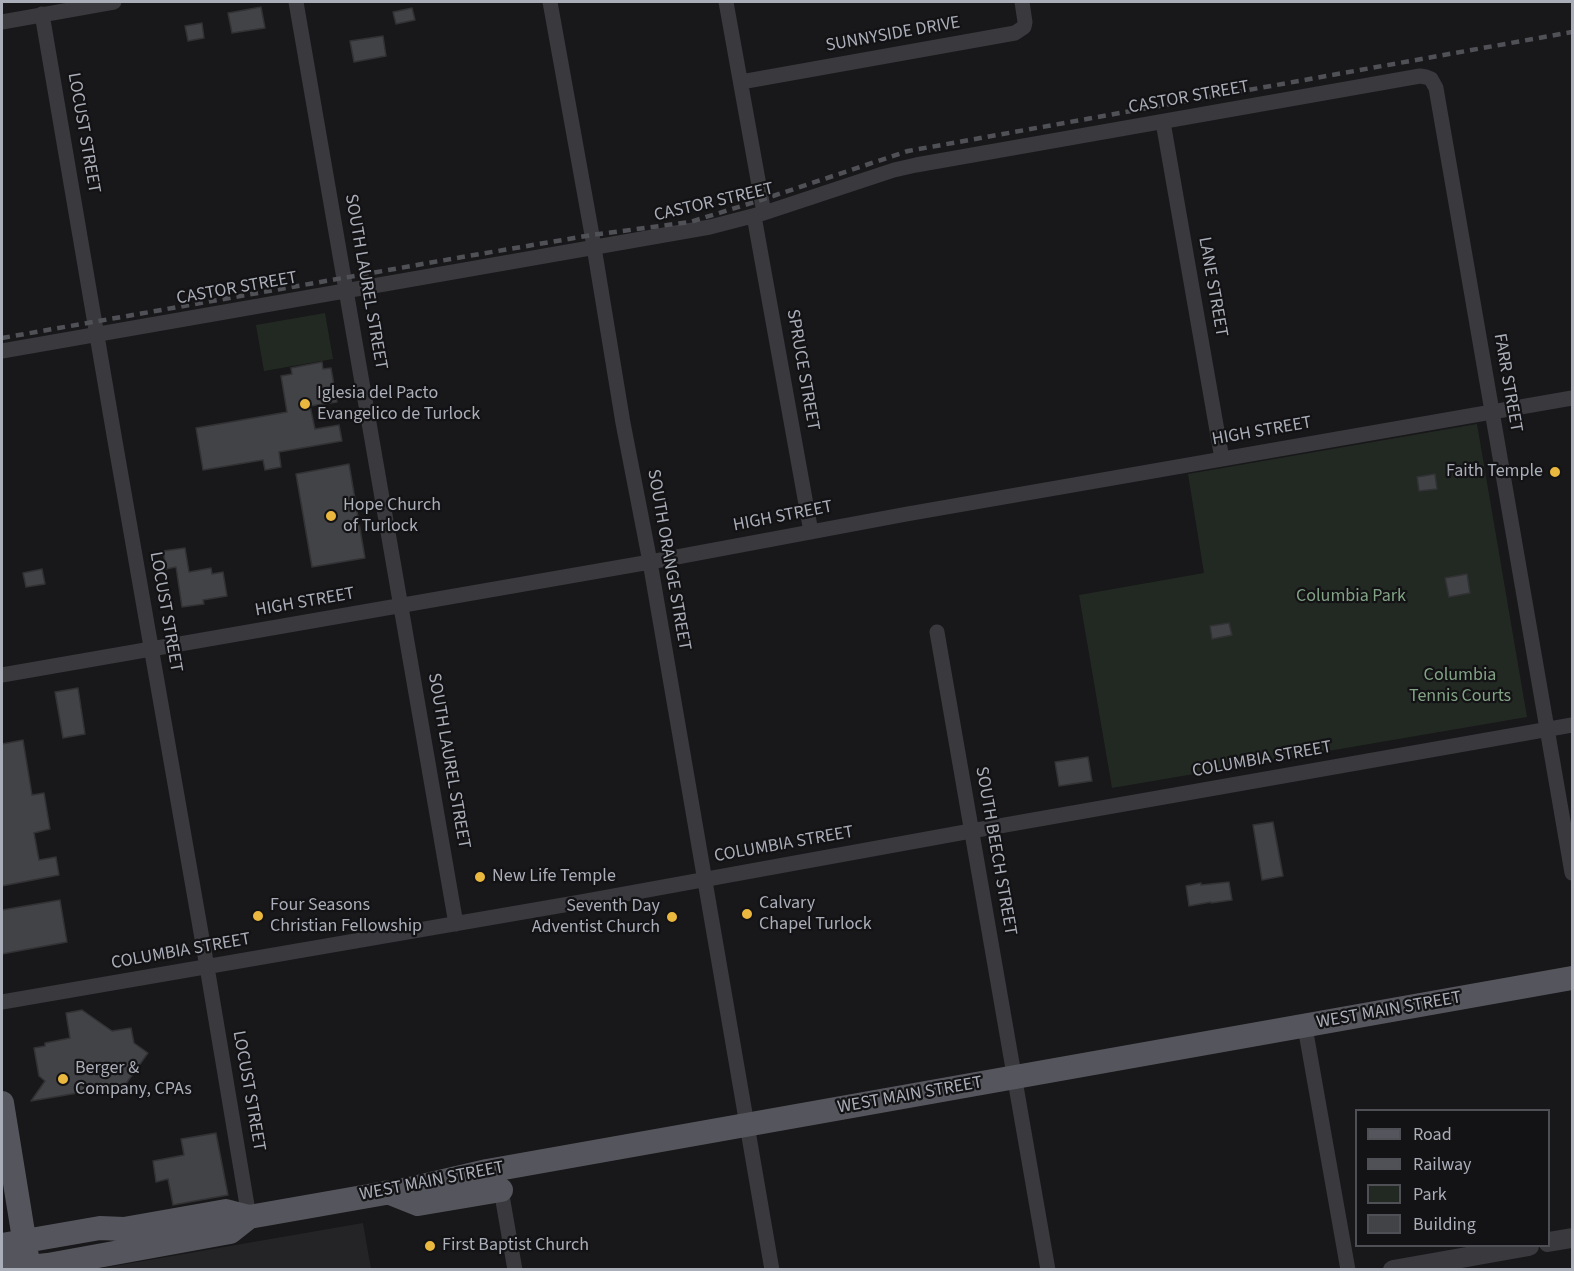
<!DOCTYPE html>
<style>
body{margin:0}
#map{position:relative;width:1574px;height:1271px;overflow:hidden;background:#181719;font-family:"Source Sans 3",sans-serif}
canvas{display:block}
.frame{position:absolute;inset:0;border:3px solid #aaaeb9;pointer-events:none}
.legend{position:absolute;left:1355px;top:1109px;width:195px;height:138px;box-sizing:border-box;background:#131214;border:2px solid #4f5056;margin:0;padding:8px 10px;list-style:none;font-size:18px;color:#aaaeb9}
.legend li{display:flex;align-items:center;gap:12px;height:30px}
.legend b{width:30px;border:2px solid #4f5056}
</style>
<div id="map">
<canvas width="1574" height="1271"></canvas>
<div class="frame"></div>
<ul class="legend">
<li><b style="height:8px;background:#55565d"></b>Road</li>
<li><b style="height:8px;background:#505157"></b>Railway</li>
<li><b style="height:16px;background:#222923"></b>Park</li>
<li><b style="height:16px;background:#424346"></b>Building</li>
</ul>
</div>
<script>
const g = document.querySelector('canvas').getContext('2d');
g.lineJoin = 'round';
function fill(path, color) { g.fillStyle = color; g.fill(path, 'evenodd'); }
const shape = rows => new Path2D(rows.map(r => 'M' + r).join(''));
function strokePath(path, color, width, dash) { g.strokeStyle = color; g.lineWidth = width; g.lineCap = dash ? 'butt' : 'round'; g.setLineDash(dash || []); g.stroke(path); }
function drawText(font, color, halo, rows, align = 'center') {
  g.font = font + ' "Source Sans 3",sans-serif'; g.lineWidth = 4.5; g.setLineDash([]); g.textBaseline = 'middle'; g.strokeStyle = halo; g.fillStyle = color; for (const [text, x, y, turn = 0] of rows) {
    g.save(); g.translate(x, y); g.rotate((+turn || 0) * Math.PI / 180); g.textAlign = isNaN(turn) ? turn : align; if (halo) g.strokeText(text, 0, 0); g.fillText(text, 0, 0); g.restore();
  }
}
const built = shape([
 [363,1223,371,1269,97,1269]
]);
const green = shape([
 [325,313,333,359,264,371,256,325],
 [1477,424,1527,717,1112,788,1079,595,1204,573,1188,474]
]);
const building = shape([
 [261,7,265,28,232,33,228,13,261,7],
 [412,8,415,20,396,24,393,12,412,8],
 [202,23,204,38,188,41,185,26,202,23],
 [383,36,386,56,354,62,350,41,383,36],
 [322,362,323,369,331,368,337,402,310,406,315,429,339,425,342,441,279,452,281,467,265,470,263,460,203,470,196,428,287,412,281,376,292,374,291,368,322,362],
 [349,464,365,558,312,567,296,474,349,464],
 [1435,474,1437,489,1419,491,1417,477,1435,474],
 [185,548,189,572,211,568,212,574,223,572,227,596,203,600,204,604,182,607,176,567,166,569,163,551,185,548],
 [42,569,45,584,26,587,23,573,42,569],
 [1467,574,1470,593,1449,597,1445,578,1467,574],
 [1229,623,1232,635,1212,639,1210,626,1229,623],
 [78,688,85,734,63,738,55,692,78,688],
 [23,740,32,795,44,793,50,829,34,833,39,860,56,857,59,875,2,886,2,744,23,740],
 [1088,757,1092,781,1059,786,1055,762,1088,757],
 [1273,822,1283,876,1262,880,1253,825,1273,822],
 [1229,882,1232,900,1211,903,1211,902,1189,906,1186,886,1201,883,1201,885,1229,882],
 [60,900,67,942,2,954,2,910,60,900],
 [82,1010,112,1031,131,1028,134,1043,148,1053,125,1085,31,1101,45,1081,39,1076,34,1048,45,1046,45,1043,70,1038,66,1013,82,1010],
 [216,1133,228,1195,173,1205,168,1179,156,1182,153,1161,184,1155,181,1139,216,1133]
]);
const minor = shape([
 [296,2,456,924],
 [550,2,592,235,623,423,650,562,772,1270],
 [726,2,764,213],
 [42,14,115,441,207,967,249,1217],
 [2,22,114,2],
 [741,82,1015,33,1024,27,1025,22,1022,2],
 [1163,122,1222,459],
 [754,216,811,532],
 [2,351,710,227,764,213,894,170,916,165,1420,76,1426,77,1431,79,1436,88,1572,873],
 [937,632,1048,1270],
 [2,675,650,562,907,514,1572,398],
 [2,1002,581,902,971,831,1572,725],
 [1305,1027,1348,1270],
 [500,1184,515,1270]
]);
const tertiary = shape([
 [1548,1242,1572,1238],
 [1393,1270,1529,1246]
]);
const primary = shape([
 [2,1103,27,1257],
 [388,1192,418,1204,501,1190],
 [2,1245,100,1228,124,1229,226,1211,249,1217,414,1188,487,1171,1572,978],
 [2,1266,29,1267,48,1265,230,1232,249,1217]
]);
const rail = shape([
 [2,338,468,256,592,235,690,222,761,200,908,151,1572,32]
]);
const markers = [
 [305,404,6,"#eab73f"],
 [1555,472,6,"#eab73f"],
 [331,516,6,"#eab73f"],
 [480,877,6,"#eab73f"],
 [747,914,6,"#eab73f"],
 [258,916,6,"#eab73f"],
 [672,917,6,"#eab73f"],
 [63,1079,6,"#eab73f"],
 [430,1246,6,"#eab73f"]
];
const streetNames = [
 ["SUNNYSIDE DRIVE",893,35,-10],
 ["CASTOR STREET",1189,98,-10],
 ["LOCUST STREET",83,133,80],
 ["CASTOR STREET",714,203,-13],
 ["SOUTH LAUREL STREET",365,282,80],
 ["LANE STREET",1212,287,80],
 ["CASTOR STREET",237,289,-10],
 ["SPRUCE STREET",802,370,80],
 ["FARR STREET",1507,383,80],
 ["HIGH STREET",1262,432,-10],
 ["HIGH STREET",783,517,-11],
 ["SOUTH ORANGE STREET",668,560,80],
 ["HIGH STREET",305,603,-10],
 ["LOCUST STREET",165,612,80],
 ["COLUMBIA STREET",1262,760,-10],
 ["SOUTH LAUREL STREET",448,761,80],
 ["COLUMBIA STREET",784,845,-10],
 ["SOUTH BEECH STREET",995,851,80],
 ["COLUMBIA STREET",181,952,-10],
 ["WEST MAIN STREET",1389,1011,-10],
 ["LOCUST STREET",248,1091,80],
 ["WEST MAIN STREET",910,1096,-10],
 ["WEST MAIN STREET",432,1182,-11]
];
const poiNames = [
 ["Iglesia del Pacto",317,394],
 ["Evangelico de Turlock",317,415],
 ["Faith Temple",1543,472,"right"],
 ["Hope Church",343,506],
 ["of Turlock",343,527],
 ["New Life Temple",492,877],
 ["Calvary",759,904],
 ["Chapel Turlock",759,925],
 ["Four Seasons",270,906],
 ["Christian Fellowship",270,927],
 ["Seventh Day",660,907,"right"],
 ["Adventist Church",660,928,"right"],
 ["Berger &",75,1069],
 ["Company, CPAs",75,1090],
 ["First Baptist Church",442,1246]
];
const parkNames = [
 ["Columbia Park",1351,597],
 ["Columbia",1460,676],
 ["Tennis Courts",1460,697]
];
fill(built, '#242426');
fill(green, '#222923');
fill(building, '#424346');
strokePath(building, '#323235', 1.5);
strokePath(minor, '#39393e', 15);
strokePath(tertiary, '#39393e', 20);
strokePath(primary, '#55565d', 24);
strokePath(rail, '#505157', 4.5, [8, 6]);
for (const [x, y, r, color] of markers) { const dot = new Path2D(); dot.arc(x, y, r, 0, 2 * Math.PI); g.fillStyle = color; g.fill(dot); strokePath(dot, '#131214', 2); }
drawText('18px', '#aaaeb9', '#131214', streetNames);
drawText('18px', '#aaaeb9', '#131214', poiNames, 'left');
drawText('18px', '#82a385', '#131214', parkNames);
</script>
